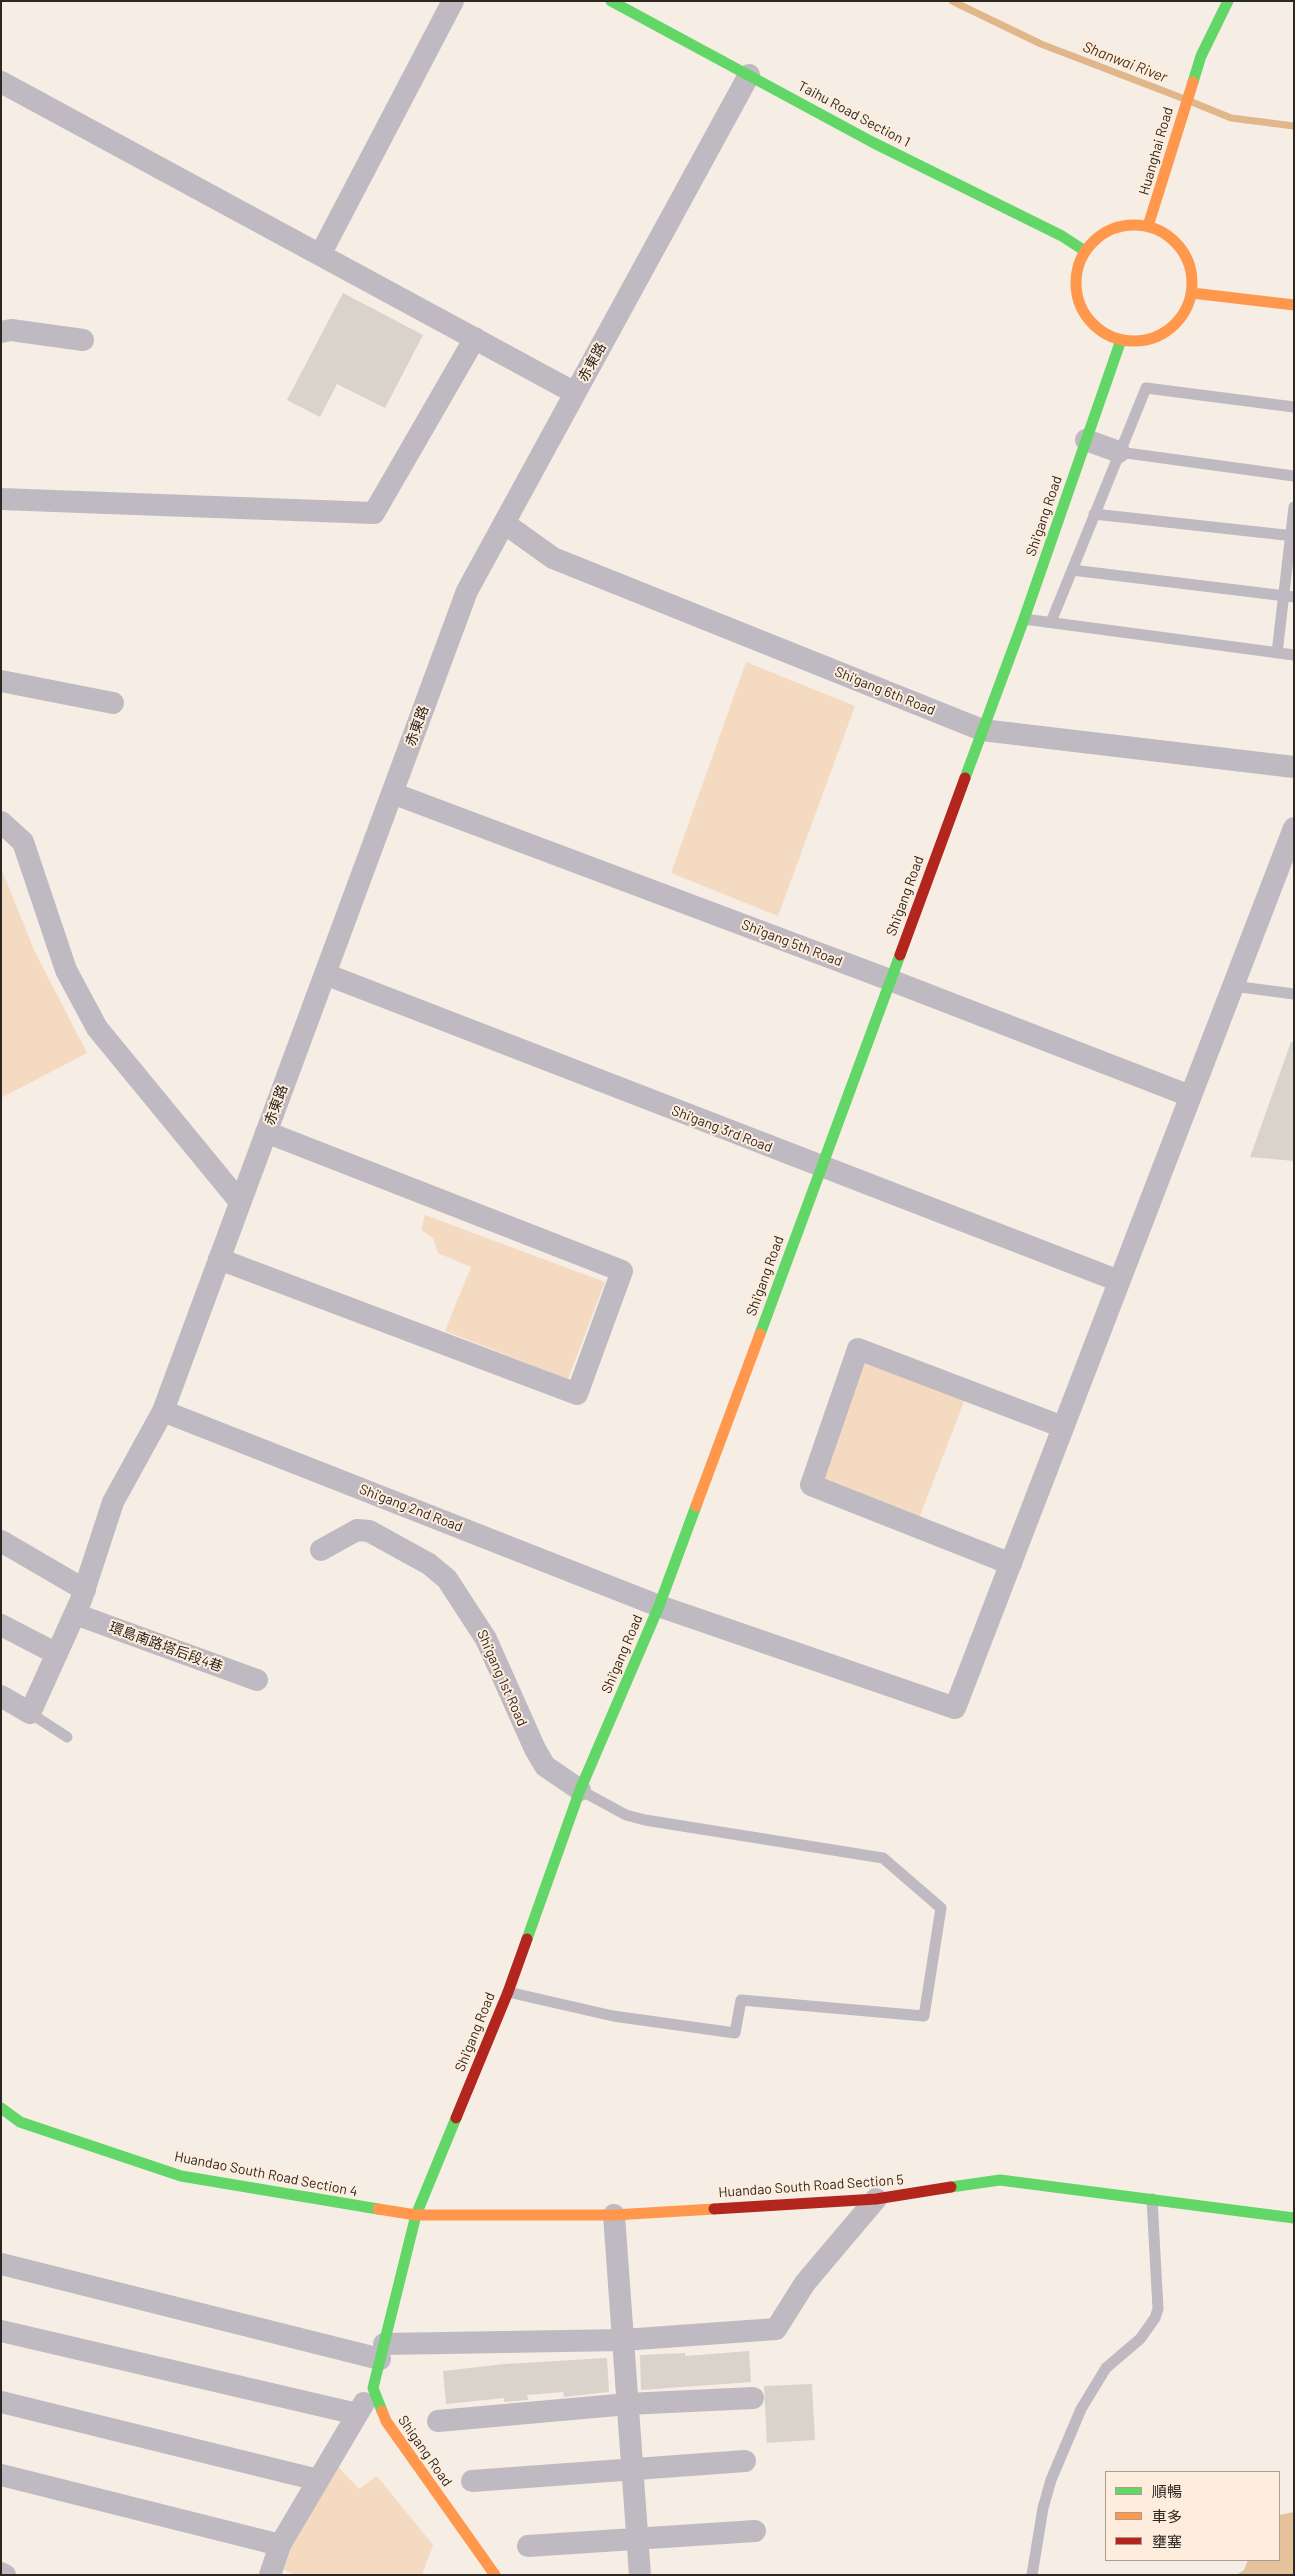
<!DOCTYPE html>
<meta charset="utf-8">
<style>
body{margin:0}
#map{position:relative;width:1295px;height:2576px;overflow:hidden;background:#f6ede4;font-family:Barlow,"Noto Sans TC",sans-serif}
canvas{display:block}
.frame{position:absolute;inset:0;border:2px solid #2d2721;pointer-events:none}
.legend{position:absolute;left:1105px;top:2471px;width:175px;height:90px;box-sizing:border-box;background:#feeddc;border:1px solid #aa9e91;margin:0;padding:6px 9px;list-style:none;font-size:15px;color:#2d2721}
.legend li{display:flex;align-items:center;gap:10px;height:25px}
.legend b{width:25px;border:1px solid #aa9e91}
</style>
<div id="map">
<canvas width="1295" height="2576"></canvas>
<div class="frame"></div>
<ul class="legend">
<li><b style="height:6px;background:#63d668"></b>順暢</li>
<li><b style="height:6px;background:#ff974d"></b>車多</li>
<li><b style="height:6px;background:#b3261e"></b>壅塞</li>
</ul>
</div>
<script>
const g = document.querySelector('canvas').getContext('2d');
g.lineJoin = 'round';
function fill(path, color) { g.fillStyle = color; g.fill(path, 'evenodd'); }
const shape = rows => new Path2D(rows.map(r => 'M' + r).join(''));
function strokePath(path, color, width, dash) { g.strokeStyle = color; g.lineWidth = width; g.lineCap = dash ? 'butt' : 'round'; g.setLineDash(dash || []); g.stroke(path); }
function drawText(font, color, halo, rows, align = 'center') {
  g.font = font + ' Barlow,"Noto Sans TC",sans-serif'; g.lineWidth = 4; g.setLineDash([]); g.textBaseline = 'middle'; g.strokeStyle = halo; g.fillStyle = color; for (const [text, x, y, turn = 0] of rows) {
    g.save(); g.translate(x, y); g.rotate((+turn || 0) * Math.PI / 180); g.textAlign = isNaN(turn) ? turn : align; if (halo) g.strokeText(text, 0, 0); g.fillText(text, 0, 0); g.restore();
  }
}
const green = shape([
 [746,662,855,706,778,916,671,873],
 [1,868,35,952,87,1053,1,1098],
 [425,1215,605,1282,568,1379,445,1331,471,1267,438,1253,433,1238,421,1230],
 [864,1360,965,1399,918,1521,818,1481],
 [331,2459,359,2489,377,2476,433,2545,422,2575,296,2575,276,2566]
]);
const forest = shape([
 [1294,2512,1294,2575,1236,2575,1244,2570,1248,2560,1279,2560,1279,2515]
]);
const stream = shape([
 [952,1,1041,44,1182,98],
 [1192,102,1231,118,1294,126]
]);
const building = shape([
 [343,293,423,335,385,408,337,384,320,417,287,400],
 [1291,1042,1294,1042,1294,1161,1250,1157],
 [749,2351,751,2382,641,2390,640,2355,685,2353,685,2356],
 [607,2358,609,2392,564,2397,563,2392,527,2395,528,2400,504,2402,504,2398,446,2404,443,2371,504,2364],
 [812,2384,815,2440,767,2443,764,2386]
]);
const lane = shape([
 [1119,452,1294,476],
 [1094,514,1294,536],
 [1072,570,1294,597],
 [1024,619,1294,655],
 [1051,622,1146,388,1294,407],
 [1277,653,1294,507],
 [1233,986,1294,994],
 [30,1713,67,1737],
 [508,1992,613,2016,735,2033,741,2000,924,2016,941,1908,883,1858,645,1820,626,1815,580,1790],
 [1032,2575,1043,2508,1051,2480,1081,2409,1106,2368,1140,2339,1155,2318,1158,2309,1152,2199]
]);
const street = shape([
 [1,82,575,393],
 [320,255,453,1],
 [1,332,11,330,83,340],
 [1086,440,1119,452],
 [1,499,374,513,475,338],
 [504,523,553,558,982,730,1294,767],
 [1,681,113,703],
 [392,793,890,980,1190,1096],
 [1,822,23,842,66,970,97,1028,240,1202],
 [325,974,1119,1281],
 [219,1259,577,1394,622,1271,266,1132],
 [163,1411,659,1606,955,1708,1294,828],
 [1,1541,85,1590],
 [321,1550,357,1530,369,1531,429,1564,447,1579,486,1639,535,1749,545,1766,580,1790],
 [1011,1564,811,1485,858,1349,1063,1427],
 [75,1614,257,1680],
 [1,1625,57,1654],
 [1,1696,30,1713,81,1600,113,1502,163,1411,467,591,749,75],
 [614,2215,640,2575],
 [1,2264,380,2359],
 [1,2331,357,2414],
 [384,2344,623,2340,776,2329,805,2283,876,2199],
 [1,2402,318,2480],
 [438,2421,628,2404,753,2398],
 [1,2475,280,2545],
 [472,2481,745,2461],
 [528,2546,755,2531],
 [1,2573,5,2575],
 [270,2575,280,2545,364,2403]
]);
const fast = shape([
 [611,1,872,142,1062,236,1085,251],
 [1193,82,1201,56,1228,1],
 [965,778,1024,619,1121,340],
 [760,1334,900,955],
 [527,1939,580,1790,659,1606,696,1506],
 [1,2108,20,2122,181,2176,378,2209],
 [951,2187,1000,2180,1294,2218],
 [382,2411,373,2388,416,2215,456,2118]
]);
const slow = shape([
 '1076 283a58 58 0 1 1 116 0a58 58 0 1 1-116 0Z',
 [1148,226,1193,82],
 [1192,293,1294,305],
 [696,1506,760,1334],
 [378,2209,416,2215,614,2215,714,2209],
 [382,2411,386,2421,495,2575]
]);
const jam = shape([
 [900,955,965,778],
 [456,2118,508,1992,527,1939],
 [714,2209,876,2199,951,2187]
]);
const streetNames = [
 ["Taihu Road Section 1",854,114,28],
 ["Huanghai Road",1156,151,-74],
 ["赤東路",592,362,-61],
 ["Shi'gang Road",1044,516,-71],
 ["Shi'gang 6th Road",885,691,22],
 ["赤東路",417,726,-70],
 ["Shi'gang Road",905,896,-70],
 ["Shi'gang 5th Road",792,943,21],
 ["赤東路",276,1105,-70],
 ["Shi'gang 3rd Road",722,1129,21],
 ["Shi'gang Road",765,1276,-70],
 ["Shi'gang 2nd Road",411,1508,21],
 ["環島南路塔后段4巷",166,1647,20],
 ["Shi'gang Road",622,1654,-67],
 ["Shi'gang 1st Road",502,1678,66],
 ["Shi'gang Road",475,2032,-68],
 ["Huandao South Road Section 4",266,2174,11],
 ["Huandao South Road Section 5",811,2186,-4],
 ["Shigang Road",425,2451,55]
];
const waterNames = [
 ["Shanwai River",1125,62,21]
];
fill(green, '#f4dac0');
fill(forest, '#e4c29c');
strokePath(stream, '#e0b68a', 7);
fill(building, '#dad3cc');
strokePath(lane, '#bfbac2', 11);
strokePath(street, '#bfbac2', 22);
strokePath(fast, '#63d668', 11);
strokePath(slow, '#ff974d', 11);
strokePath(jam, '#b3261e', 11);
drawText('14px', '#2d2721', '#feeddc', streetNames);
drawText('italic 15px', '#4b3319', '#feeddc', waterNames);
</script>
